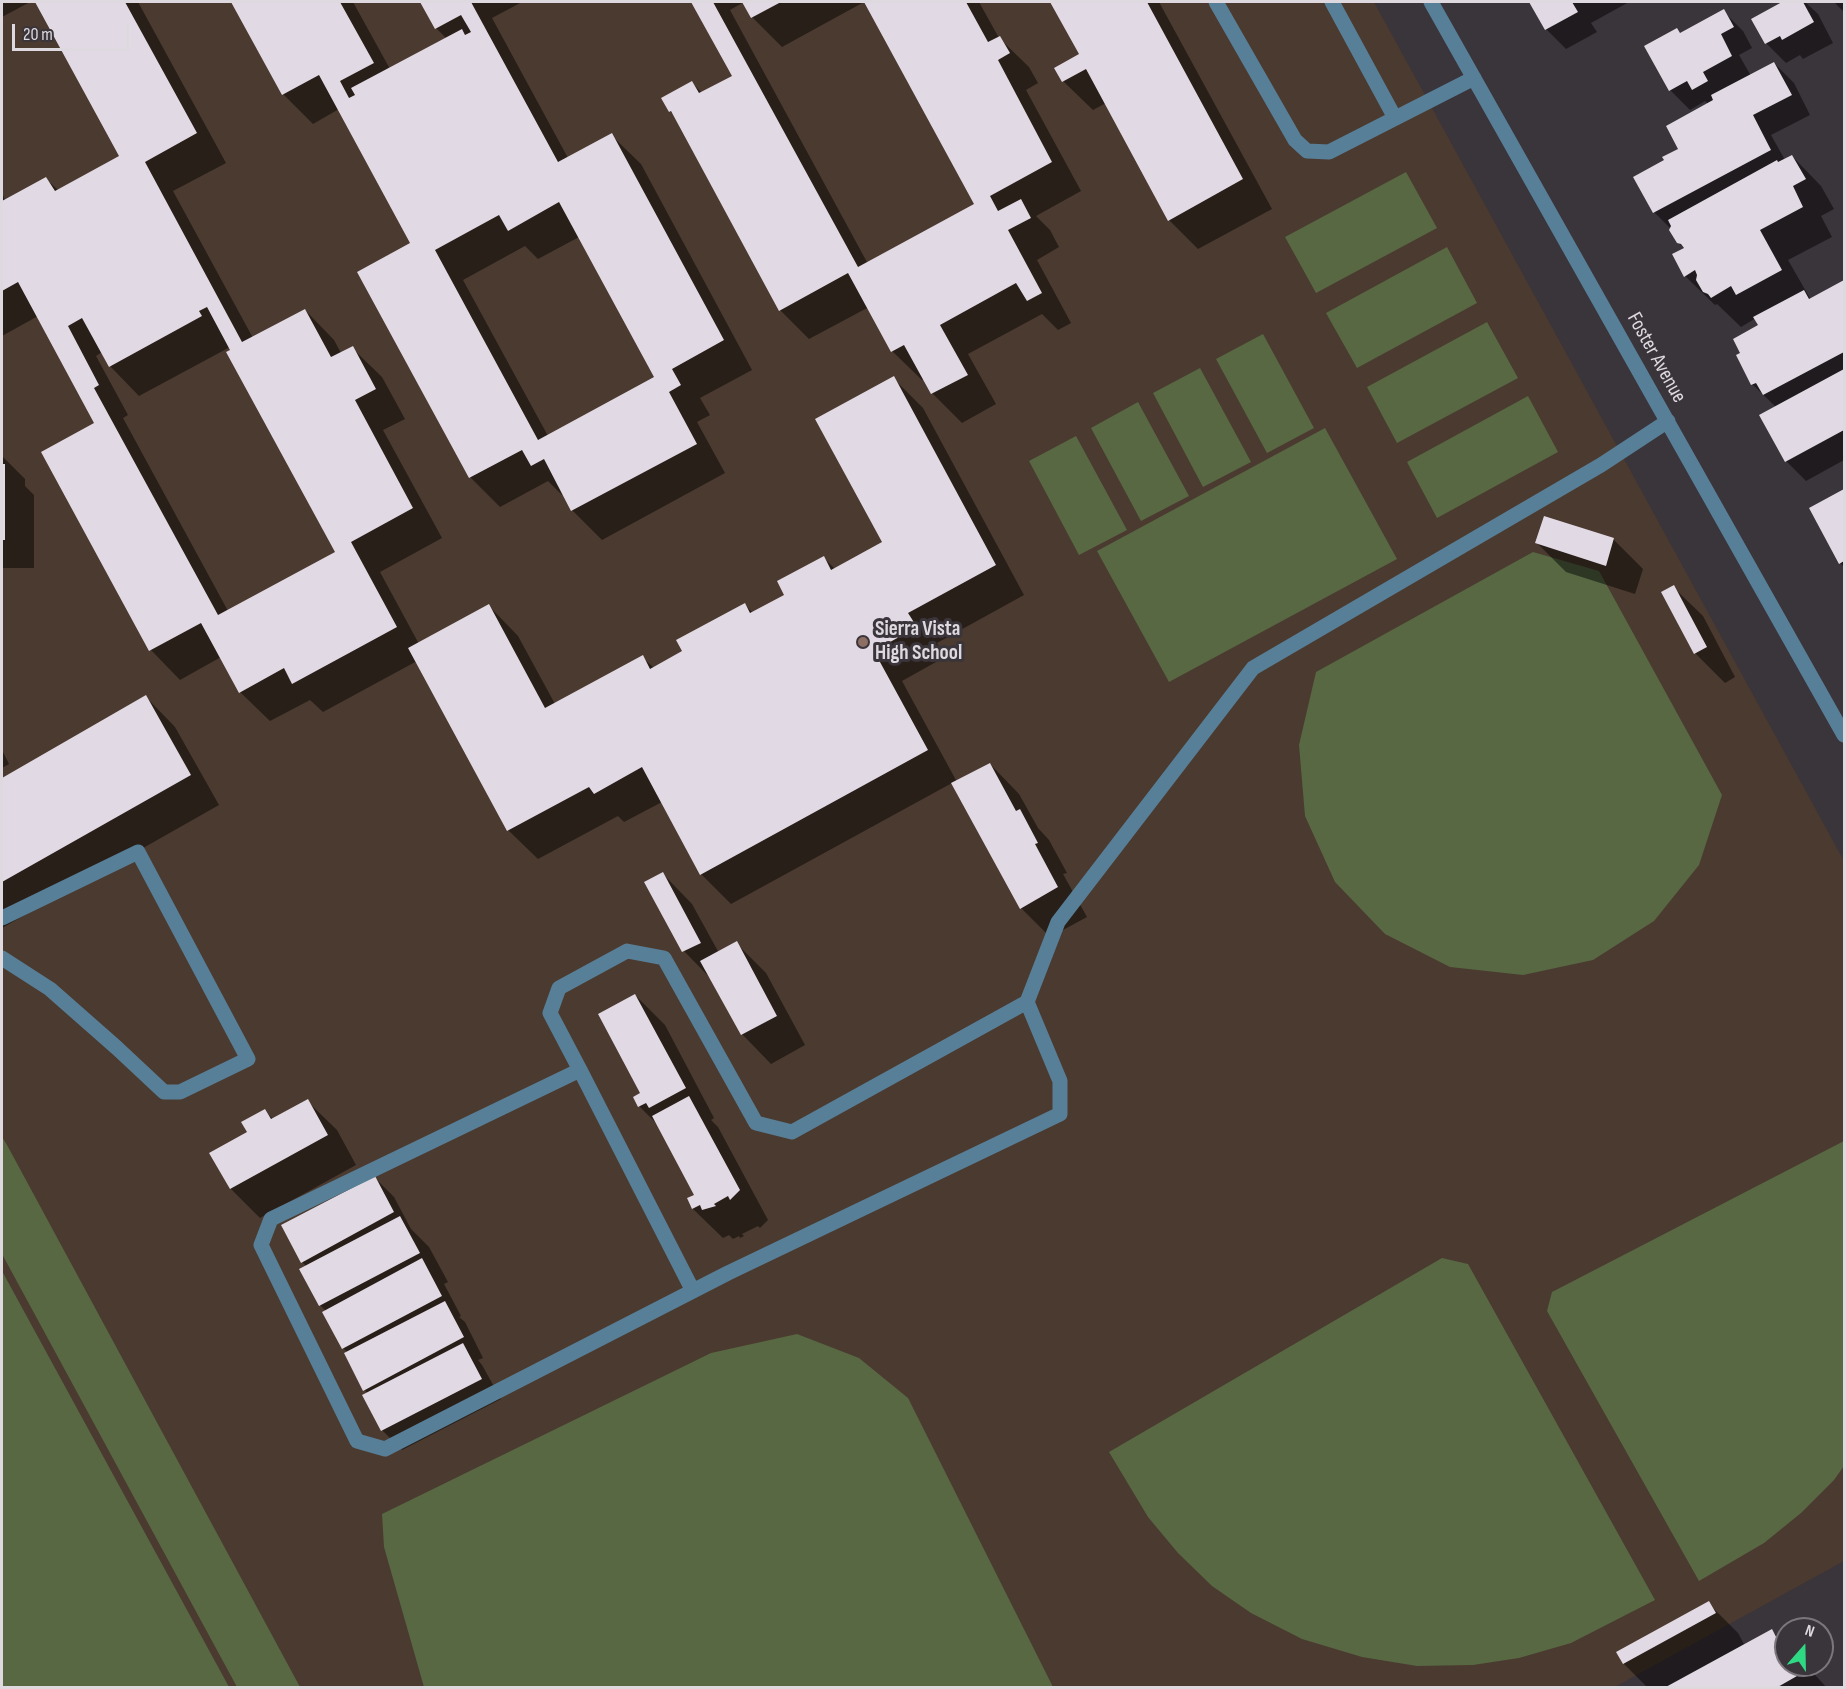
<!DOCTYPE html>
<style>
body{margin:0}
#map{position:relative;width:1846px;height:1689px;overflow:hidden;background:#3a343b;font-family:"Sofia Sans Condensed",sans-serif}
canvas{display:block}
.frame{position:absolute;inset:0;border:3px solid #ddd9de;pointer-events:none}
.north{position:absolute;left:1774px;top:1617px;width:60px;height:60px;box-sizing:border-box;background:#3a343b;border:2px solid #7b767c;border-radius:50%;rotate:20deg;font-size:16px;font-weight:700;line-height:24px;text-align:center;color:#ddd9de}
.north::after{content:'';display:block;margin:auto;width:21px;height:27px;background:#2fd883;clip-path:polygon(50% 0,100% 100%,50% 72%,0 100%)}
.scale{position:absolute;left:12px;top:24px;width:117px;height:27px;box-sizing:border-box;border:3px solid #ddd9de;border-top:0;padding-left:8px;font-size:18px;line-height:21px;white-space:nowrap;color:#ddd9de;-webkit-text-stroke:4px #3a343b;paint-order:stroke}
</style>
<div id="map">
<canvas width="1846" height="1689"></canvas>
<div class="frame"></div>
<div class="north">N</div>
<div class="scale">20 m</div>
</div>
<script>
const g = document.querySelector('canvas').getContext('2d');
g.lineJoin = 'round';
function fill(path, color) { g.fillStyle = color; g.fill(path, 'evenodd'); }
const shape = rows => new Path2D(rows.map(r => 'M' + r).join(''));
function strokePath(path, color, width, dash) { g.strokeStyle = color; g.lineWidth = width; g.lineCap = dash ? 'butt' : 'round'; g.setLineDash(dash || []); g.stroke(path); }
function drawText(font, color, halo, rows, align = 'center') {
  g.font = font + ' "Sofia Sans Condensed",sans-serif'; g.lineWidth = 6; g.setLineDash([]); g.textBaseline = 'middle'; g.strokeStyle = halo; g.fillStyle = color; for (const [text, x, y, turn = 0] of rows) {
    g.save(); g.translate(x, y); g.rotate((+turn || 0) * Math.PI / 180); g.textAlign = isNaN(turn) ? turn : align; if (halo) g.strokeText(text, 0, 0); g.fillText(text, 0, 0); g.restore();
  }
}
const education = shape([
 [2,2,1374,2,1844,861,1844,1561,1615,1687,2,1688]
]);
const green = shape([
 [1406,172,1437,228,1316,293,1285,237],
 [1447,247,1477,303,1357,368,1326,313],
 [1487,322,1518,378,1397,443,1367,387],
 [1263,334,1314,428,1267,453,1216,359],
 [1200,368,1251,462,1203,487,1153,393],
 [1528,396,1558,452,1437,518,1407,462],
 [1138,402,1189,496,1141,521,1091,428],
 [1325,428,1397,559,1169,682,1097,551],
 [1076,436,1127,530,1079,555,1029,461],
 [1533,552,1599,571,1722,795,1699,865,1654,921,1593,960,1523,975,1450,967,1385,934,1335,882,1305,816,1299,745,1316,672],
 [2,1137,7,1145,300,1687,237,1687,2,1254],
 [1844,1141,1844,1466,1834,1480,1801,1513,1764,1543,1699,1581,1547,1311,1552,1292],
 [1442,1258,1468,1264,1655,1600,1571,1643,1519,1658,1473,1665,1417,1666,1362,1657,1302,1639,1251,1613,1212,1586,1178,1553,1148,1517,1109,1452],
 [2,1271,229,1687,2,1687],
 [797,1334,859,1358,908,1398,1053,1687,424,1687,384,1547,382,1514,711,1353]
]);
const shadow = shape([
 [2,2,30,2,2,17],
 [37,2,138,2,226,163,173,191,253,338,305,310,334,340,341,353,352,348,382,377,405,419,383,430,442,538,380,572,419,644,489,606,518,636,555,704,642,657,654,668,684,652,745,605,753,613,786,595,824,558,835,569,884,542,893,378,923,408,1024,595,937,643,945,657,902,681,957,782,990,764,1019,794,1038,828,1049,840,1067,873,1063,874,1087,917,1050,937,1021,908,952,783,731,904,701,874,662,802,624,822,618,816,538,859,508,830,417,661,323,712,310,700,270,721,240,692,221,657,180,680,151,650,43,452,96,423,38,316,2,336,2,193,5,200,46,179,58,190,121,156],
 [230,347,337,552,228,611,123,418,128,415,96,356,102,352,110,366,139,396],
 [232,2,353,2,390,69,447,39,436,28,422,2,522,2,492,18,568,158,611,135,641,164,752,370,700,398,710,415,697,422,725,473,602,540,572,510,564,494,562,495,548,481,500,507,470,477,412,244,339,109,313,124,283,94],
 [579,237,656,378,548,436,463,280,525,246,538,259],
 [693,2,864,2,782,47,752,17,744,2,730,10,868,264,976,204,866,2,979,2,999,38,1029,67,1038,83,1026,90,1081,191,1036,216,1050,230,1059,247,1037,260,1071,323,1058,330,1042,314,968,354,996,404,962,423,932,393,924,379,922,380,892,351,869,307,809,339,780,310,675,116,670,111,692,83,702,93,734,76],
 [1052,2,1159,2,1272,209,1198,249,1169,220,1106,103,1093,110,1063,81,1081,55],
 [1531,2,1629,2,1591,23,1597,32,1566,49,1546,29],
 [1785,2,1805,2,1818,14,1833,43,1803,59,1800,55,1786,63,1766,43,1753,19],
 [1834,2,1844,2,1844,12],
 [1723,11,1743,31,1752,48,1739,55,1751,76,1774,63,1794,83,1810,115,1771,135,1785,160,1792,156,1821,186,1834,209,1821,216,1832,237,1788,260,1811,300,1844,282,1844,460,1806,481,1786,461,1776,407,1752,384,1742,353,1760,326,1756,318,1741,327,1717,304,1715,305,1685,276,1685,249,1678,242,1671,229,1654,212,1666,161,1680,149,1709,105,1705,101,1690,110,1670,90,1681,34],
 [2,456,25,479,25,486,34,495,34,568,2,568],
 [1844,491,1844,567,1840,563,1811,508],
 [1613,539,1643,569,1635,594,1566,572,1537,543],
 [1673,587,1703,616,1735,677,1725,683,1695,653,1663,592],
 [146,697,175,727,219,805,2,928,2,779],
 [2,750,9,764,2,768],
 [663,874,692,904,719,953,736,943,766,973,805,1045,771,1064,742,1034,713,981,684,951,646,883],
 [635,995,665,1025,714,1118,711,1120,718,1127,768,1220,760,1228,758,1226,742,1234,744,1236,740,1238,739,1236,733,1239,729,1235,723,1238,693,1209,689,1199,696,1195,658,1125,640,1107,635,1098,642,1094],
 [307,1101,337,1130,356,1165,260,1218,231,1189,249,1132,265,1111,273,1119],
 [374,1177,394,1197,411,1229,429,1247,448,1282,444,1284,461,1316,459,1317,465,1322,483,1358,478,1360,482,1365,501,1399,402,1450,382,1430,368,1394,365,1390,348,1353,343,1348,326,1311,320,1305,307,1267,302,1262],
 [1708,1603,1738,1633,1745,1646,1772,1631,1786,1645,1786,1665,1806,1665,1827,1688,1648,1688,1624,1664,1618,1652]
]);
const building = shape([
 [35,2,125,2,197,133,145,162,242,342,305,309,331,357,353,346,376,389,355,400,413,508,351,542,397,627,292,684,284,668,239,693,201,623,149,651,41,452,94,423,18,282,2,291,2,201,46,177,55,191,119,156],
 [207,307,230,350,226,352,335,552,218,615,94,388,99,385,68,326,82,318,109,367,202,316,199,311],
 [231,2,340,2,374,63,340,81,349,98,355,95,351,88,462,29,465,35,471,32,461,15,435,29,420,2,471,2,558,162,612,133,724,340,672,369,681,385,669,392,697,444,571,511,544,459,531,466,522,450,469,478,357,272,410,243,319,75,282,95],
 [559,202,654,377,538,440,435,250,499,215,508,231],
 [691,2,713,2,858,267,974,204,864,2,966,2,988,42,1000,36,1010,53,998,60,1052,162,990,196,998,211,1021,199,1031,218,1008,230,1042,293,1027,301,1016,283,940,325,968,375,931,394,904,345,891,352,848,273,779,311,671,111,669,112,661,98,692,81,699,93,732,76],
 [742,2,781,2,751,18],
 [1050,2,1147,2,1243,179,1168,221,1086,69,1062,82,1054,68,1079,54],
 [1529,2,1572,2,1578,12,1545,30],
 [1782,2,1803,2,1814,22,1782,40,1780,36,1765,44,1751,19],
 [1724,9,1734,27,1721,34,1732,56,1703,72,1708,81,1692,90,1687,81,1669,91,1644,46,1677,28,1680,33],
 [1774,62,1792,95,1753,115,1771,150,1653,213,1633,177,1664,160,1662,157,1678,149,1666,126,1713,100,1711,95],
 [1792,155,1806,179,1793,186,1803,207,1760,230,1782,270,1736,295,1731,286,1711,298,1708,294,1703,292,1696,280,1697,275,1695,270,1684,277,1672,254,1684,248,1681,244,1677,243,1669,230,1671,226,1668,220,1777,160,1778,162],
 [1844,280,1844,352,1763,395,1756,383,1751,385,1736,355,1740,353,1733,339,1758,325,1753,317,1804,290,1809,299],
 [1844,369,1844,430,1785,462,1759,415],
 [894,376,996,565,908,613,917,627,874,651,928,750,700,875,642,767,594,794,589,787,507,831,408,648,489,604,545,708,643,655,650,669,682,651,676,640,745,603,750,613,784,595,777,581,824,556,831,570,882,542,815,419],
 [2,464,5,464,5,540,2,540],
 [1844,489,1844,561,1839,564,1809,508],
 [1544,516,1614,538,1606,566,1535,543],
 [1674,585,1707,647,1694,654,1661,592],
 [146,695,191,775,2,882,2,778],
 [990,763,1016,811,1020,809,1038,843,1035,844,1058,887,1020,909,951,783],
 [663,872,701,943,682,952,644,882],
 [737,941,777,1016,741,1035,700,961],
 [635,994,686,1088,649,1108,646,1103,638,1107,633,1097,640,1093,598,1014],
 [689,1096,740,1190,730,1200,728,1196,714,1204,716,1206,702,1210,700,1205,692,1209,687,1198,694,1195,652,1116],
 [308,1099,328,1135,230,1189,209,1153,247,1132,241,1122,265,1109,271,1119],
 [375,1176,394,1212,301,1263,281,1225],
 [400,1216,420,1253,319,1306,299,1269],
 [422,1258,442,1296,342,1349,322,1312],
 [445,1301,464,1337,363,1391,344,1353],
 [463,1343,482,1379,381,1431,362,1395],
 [1709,1601,1716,1613,1623,1664,1616,1652],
 [1772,1629,1786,1656,1786,1665,1791,1665,1797,1676,1776,1688,1664,1688]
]);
const minor = shape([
 [1216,2,1295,140,1307,151,1329,152,1474,78],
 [1332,2,1395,118],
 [1431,2,1844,735],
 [2,918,138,852,248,1059,180,1092,164,1092,117,1048,50,989,2,958],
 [1027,1002,792,1132,756,1123,664,958,627,951,559,988,550,1013,580,1070,271,1219,261,1245,357,1441,385,1449,728,1273,1060,1114,1060,1081,1027,1002,1058,922,1253,668,1601,465,1668,421],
 [580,1070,693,1291]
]);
const markers = [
 [863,642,6,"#8d6e63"]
];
const streetNames = [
 ["Foster Avenue",1656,358,61]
];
const poiNames = [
 ["Sierra Vista",875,630],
 ["High School",875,654]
];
fill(education, '#4b3a2f');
fill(green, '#576843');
fill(shadow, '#0007');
fill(building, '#e1d9e3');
strokePath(minor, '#587f98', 15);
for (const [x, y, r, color] of markers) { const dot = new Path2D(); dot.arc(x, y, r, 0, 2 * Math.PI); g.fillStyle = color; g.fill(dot); strokePath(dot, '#3a343b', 2); }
drawText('21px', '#ddd9de', '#3a343b', streetNames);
drawText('bold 21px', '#ddd9de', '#3a343b', poiNames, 'left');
</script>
